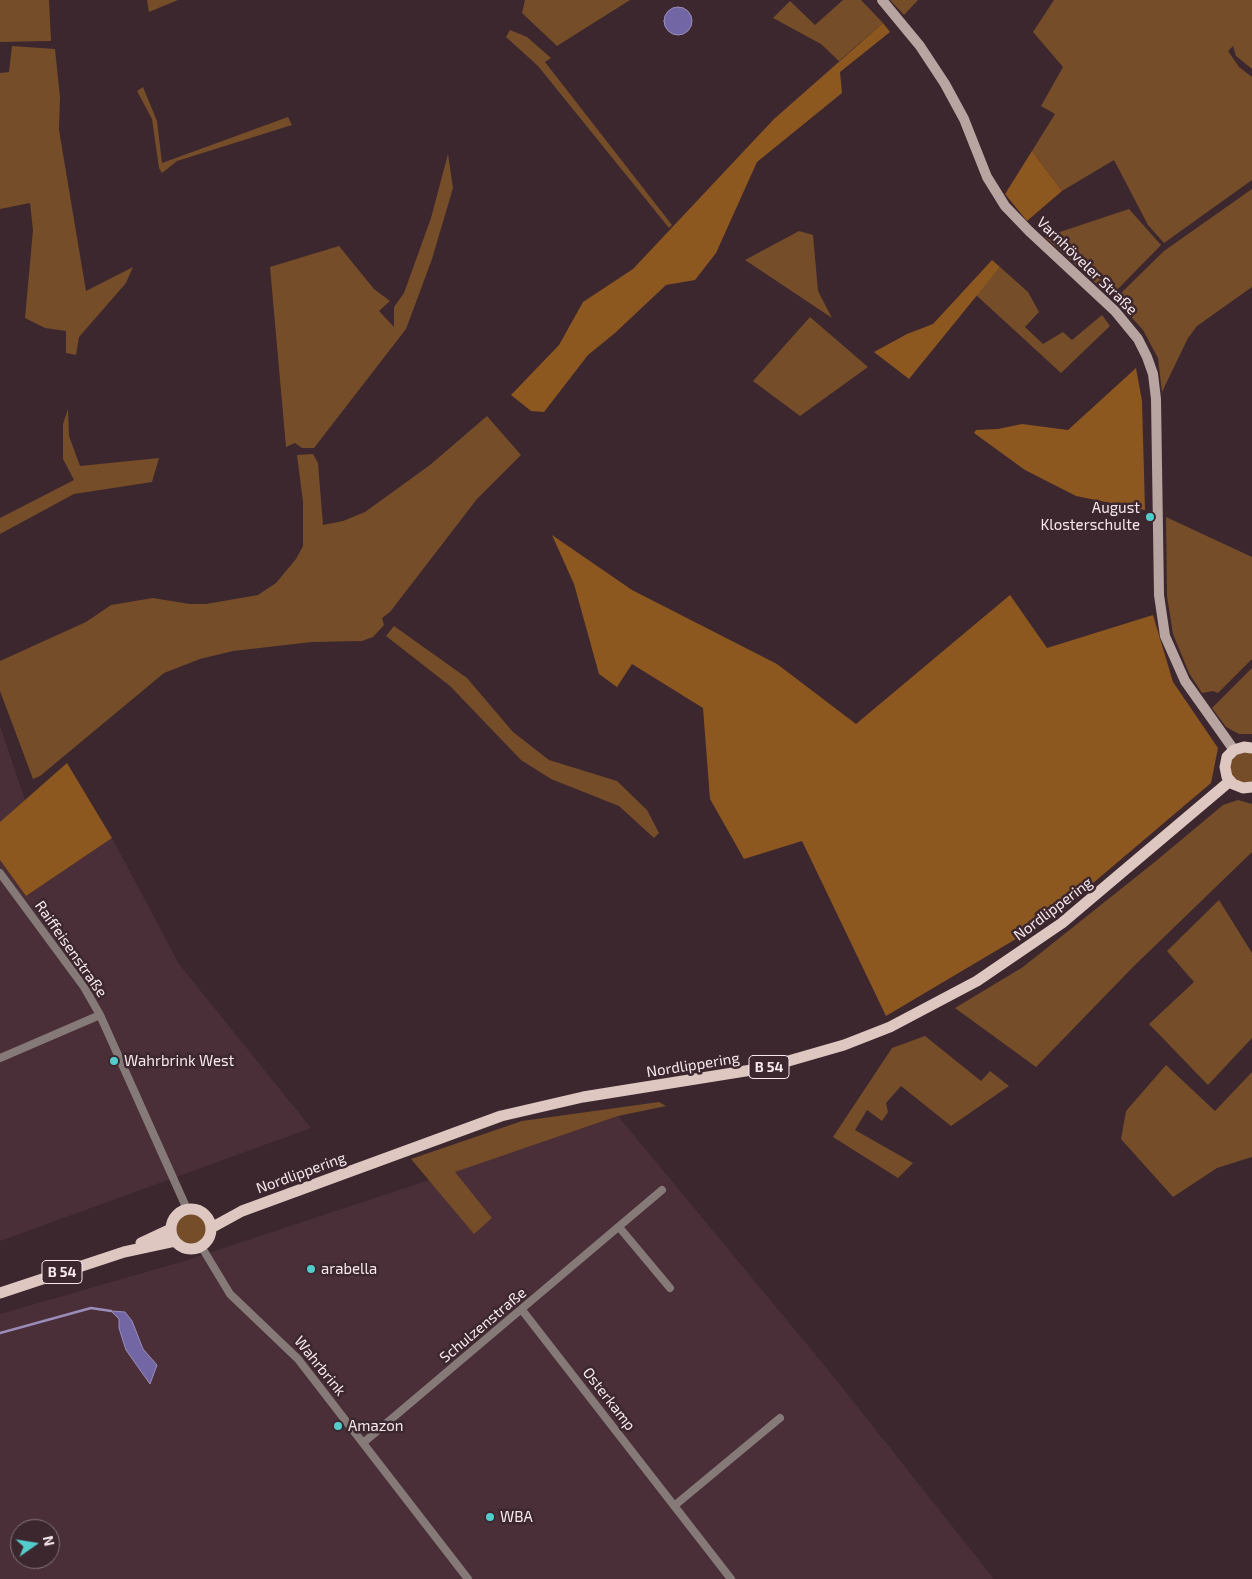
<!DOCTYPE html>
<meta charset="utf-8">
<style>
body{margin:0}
#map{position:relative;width:1252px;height:1579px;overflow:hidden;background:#3c272e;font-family:"Exo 2",sans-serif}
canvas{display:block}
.north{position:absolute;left:10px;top:1519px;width:50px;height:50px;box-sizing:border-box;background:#3c272e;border:1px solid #86747a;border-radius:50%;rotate:77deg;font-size:14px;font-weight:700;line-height:20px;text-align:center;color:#f6e8ec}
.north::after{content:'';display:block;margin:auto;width:18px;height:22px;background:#53cdcb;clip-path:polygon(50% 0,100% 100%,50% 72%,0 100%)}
</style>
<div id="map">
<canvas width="1252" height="1579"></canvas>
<div class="north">N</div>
</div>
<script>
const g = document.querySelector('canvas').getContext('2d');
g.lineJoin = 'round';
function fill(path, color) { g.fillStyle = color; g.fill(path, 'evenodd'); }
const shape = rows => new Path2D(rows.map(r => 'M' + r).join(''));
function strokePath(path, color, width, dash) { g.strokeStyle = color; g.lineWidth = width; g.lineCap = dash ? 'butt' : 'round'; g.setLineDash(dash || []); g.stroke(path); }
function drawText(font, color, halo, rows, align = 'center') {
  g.font = font + ' "Exo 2",sans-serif'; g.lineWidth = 5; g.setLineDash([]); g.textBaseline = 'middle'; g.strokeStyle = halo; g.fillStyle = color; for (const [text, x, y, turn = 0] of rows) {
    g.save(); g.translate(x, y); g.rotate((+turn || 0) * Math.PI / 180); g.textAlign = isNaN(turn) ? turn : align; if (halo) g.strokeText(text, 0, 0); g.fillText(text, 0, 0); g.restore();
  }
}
const built = shape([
 [0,726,25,800,0,822],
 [112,838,179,964,311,1128,0,1241,0,860,26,896],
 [618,1116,829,1371,994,1579,0,1579,0,1314,188,1260,429,1180,474,1233,492,1218,454,1172],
 [20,1529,50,1529,50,1559,20,1559]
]);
const green = shape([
 [0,0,49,0,51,41,0,42],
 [147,0,178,0,149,12],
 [525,0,630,0,557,46,522,13],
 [843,0,861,0,883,23,839,61,821,44,773,18,790,1,815,25],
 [890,0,918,0,904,15],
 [1054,0,1252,0,1252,69,1236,56,1233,46,1228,51,1239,67,1252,77,1252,180,1164,243,1148,225,1114,160,1062,191,1032,151,1055,114,1041,106,1063,67,1033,32],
 [510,30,527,37,551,58,545,62,672,225,669,228,538,66,506,37],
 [12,46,55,49,60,97,59,130,86,291,133,267,126,283,79,337,76,355,66,353,66,331,45,328,25,318,33,230,30,203,0,209,0,73,9,72],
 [143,87,157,121,162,163,288,117,292,125,177,161,162,173,159,168,152,119,137,91],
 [448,154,453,188,432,259,406,329,314,448,302,448,295,443,286,447,270,267,339,246,374,289,390,301,379,311,394,327,394,307,404,293,431,218],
 [1252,189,1252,287,1197,326,1188,338,1162,392,1158,358,1143,330,1115,299,1164,251],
 [1129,209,1161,245,1117,290,1109,295,1045,237],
 [799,231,813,235,818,291,832,318,745,260],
 [1000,267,1028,292,1039,312,1025,327,1043,344,1063,332,1072,340,1102,315,1110,326,1061,373,976,295],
 [810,317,868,367,800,416,753,381],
 [68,409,69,436,80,466,159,458,152,482,74,494,0,534,0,518,2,517,74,480,63,459,63,424],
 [487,416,521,455,477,499,390,612,382,618,384,625,373,637,362,641,312,642,233,651,200,659,164,673,40,776,33,779,0,691,0,661,86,622,111,605,153,598,190,604,206,604,258,595,276,583,296,559,303,546,303,502,297,455,313,454,318,463,323,525,343,521,365,512,430,465],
 [1166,517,1252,557,1252,659,1218,693,1213,691,1202,693,1189,673,1173,634,1167,596],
 [394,626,467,678,513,732,549,760,617,781,647,810,659,833,654,838,619,806,551,779,521,760,450,686,386,636],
 [1252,668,1252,734,1239,734,1226,727,1212,708],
 [1241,752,1252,753,1252,782,1242,784,1232,777,1230,764,1234,757],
 [1238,800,1252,804,1252,852,1133,967,1036,1067,955,1008,1023,967,1156,861,1223,805],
 [1219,900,1252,953,1252,1038,1208,1085,1149,1024,1194,982,1167,951],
 [925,1036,981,1081,990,1071,1009,1086,951,1126,901,1086,886,1103,888,1112,882,1121,867,1110,855,1130,913,1163,898,1178,833,1137,892,1048],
 [1166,1065,1215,1111,1252,1072,1252,1157,1217,1168,1173,1197,1121,1139,1126,1111],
 [659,1102,666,1106,618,1116,455,1172,492,1218,474,1234,411,1159,522,1121],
 '175 1229a16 16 0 1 1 32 0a16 16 0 1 1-32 0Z'
]);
const forest = shape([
 [883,23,890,32,840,72,842,93,757,162,716,253,695,280,666,285,615,333,588,355,544,412,531,411,511,395,559,345,583,302,633,269,774,119],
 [1032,151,1062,191,1027,221,1005,194],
 [992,260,1000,267,909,379,874,352,907,334,933,324],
 [1136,368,1142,401,1145,510,1076,496,1025,470,974,433,976,430,998,429,1022,424,1068,430],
 [552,535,632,590,777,664,856,724,1010,595,1047,648,1153,615,1173,682,1218,748,1211,783,1053,917,886,1016,802,841,744,859,710,799,703,708,632,664,617,687,599,674,574,584],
 [67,763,112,838,26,896,0,860,0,822]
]);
const water = shape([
 '664 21a14 14 0 1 1 28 0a14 14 0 1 1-28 0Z',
 [111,1311,125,1312,132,1321,143,1349,157,1365,150,1384,126,1350,119,1328,119,1319,111,1311]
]);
const stream = shape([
 [0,1333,91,1308,111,1311]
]);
const street = shape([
 [0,873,84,987,100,1015,187,1209],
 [0,1058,100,1015],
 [619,1227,670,1288],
 [201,1246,230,1294,298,1359,468,1579],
 [522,1310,731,1579],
 [363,1443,662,1190],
 [674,1506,780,1418]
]);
const secondary = shape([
 [882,0,920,46,945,84,964,119,987,177,1005,206,1029,231,1115,311,1138,339,1147,357,1153,374,1156,399,1159,595,1165,636,1185,681,1234,750]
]);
const primary = shape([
 [1252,748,1244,747,1234,750,1227,757,1225,767,1227,777,1233,784,1243,788,1252,787],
 '171 1229a20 20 0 1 1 40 0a20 20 0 1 1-40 0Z',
 [211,1228,242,1211,501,1116,583,1097,764,1068,844,1045,890,1027,977,981,1062,923,1230,781],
 [141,1243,171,1229],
 [0,1293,124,1252,175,1241]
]);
const markers = [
 [1150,517,5,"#53cdcb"],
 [114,1061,5,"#53cdcb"],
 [311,1269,5,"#53cdcb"],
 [338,1426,5,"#53cdcb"],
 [490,1517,5,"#53cdcb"]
];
const shields = [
 [769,1067,40],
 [62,1272,40]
];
const shieldNames = [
 ["B 54",769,1067],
 ["B 54",62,1272]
];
const streetNames = [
 ["Varnhöveler Straße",1087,266,44],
 ["Nordlippering",1053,909,-37],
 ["Raiffeisenstraße",71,949,55],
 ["Nordlippering",693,1065,-9],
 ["Nordlippering",301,1173,-20],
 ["Schulzenstraße",483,1325,-40],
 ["Wahrbrink",320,1366,51],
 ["Osterkamp",609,1399,52]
];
const poiNames = [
 ["August",1140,508,"right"],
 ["Klosterschulte",1140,525,"right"],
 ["Wahrbrink West",124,1061],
 ["arabella",321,1269],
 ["Amazon",348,1426],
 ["WBA",500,1517]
];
fill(built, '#4a2f38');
fill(green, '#754d28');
fill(forest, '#8d5720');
fill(water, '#7266a5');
strokePath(water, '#9a8dba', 1);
strokePath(stream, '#9a8dba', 2.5);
strokePath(street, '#867a78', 8);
strokePath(secondary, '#b8a5a1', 10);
strokePath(primary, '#dec6c1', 11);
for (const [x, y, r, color] of markers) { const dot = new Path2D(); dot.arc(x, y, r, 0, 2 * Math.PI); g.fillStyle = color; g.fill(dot); strokePath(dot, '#3c272e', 2); }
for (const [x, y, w] of shields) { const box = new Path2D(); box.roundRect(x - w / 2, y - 11.5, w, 23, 4); g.fillStyle = '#3c272e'; g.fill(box); strokePath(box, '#f6e8ec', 1); }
drawText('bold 14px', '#f6e8ec', null, shieldNames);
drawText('15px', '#f6e8ec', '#3c272e', streetNames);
drawText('15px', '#f6e8ec', '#3c272e', poiNames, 'left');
</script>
